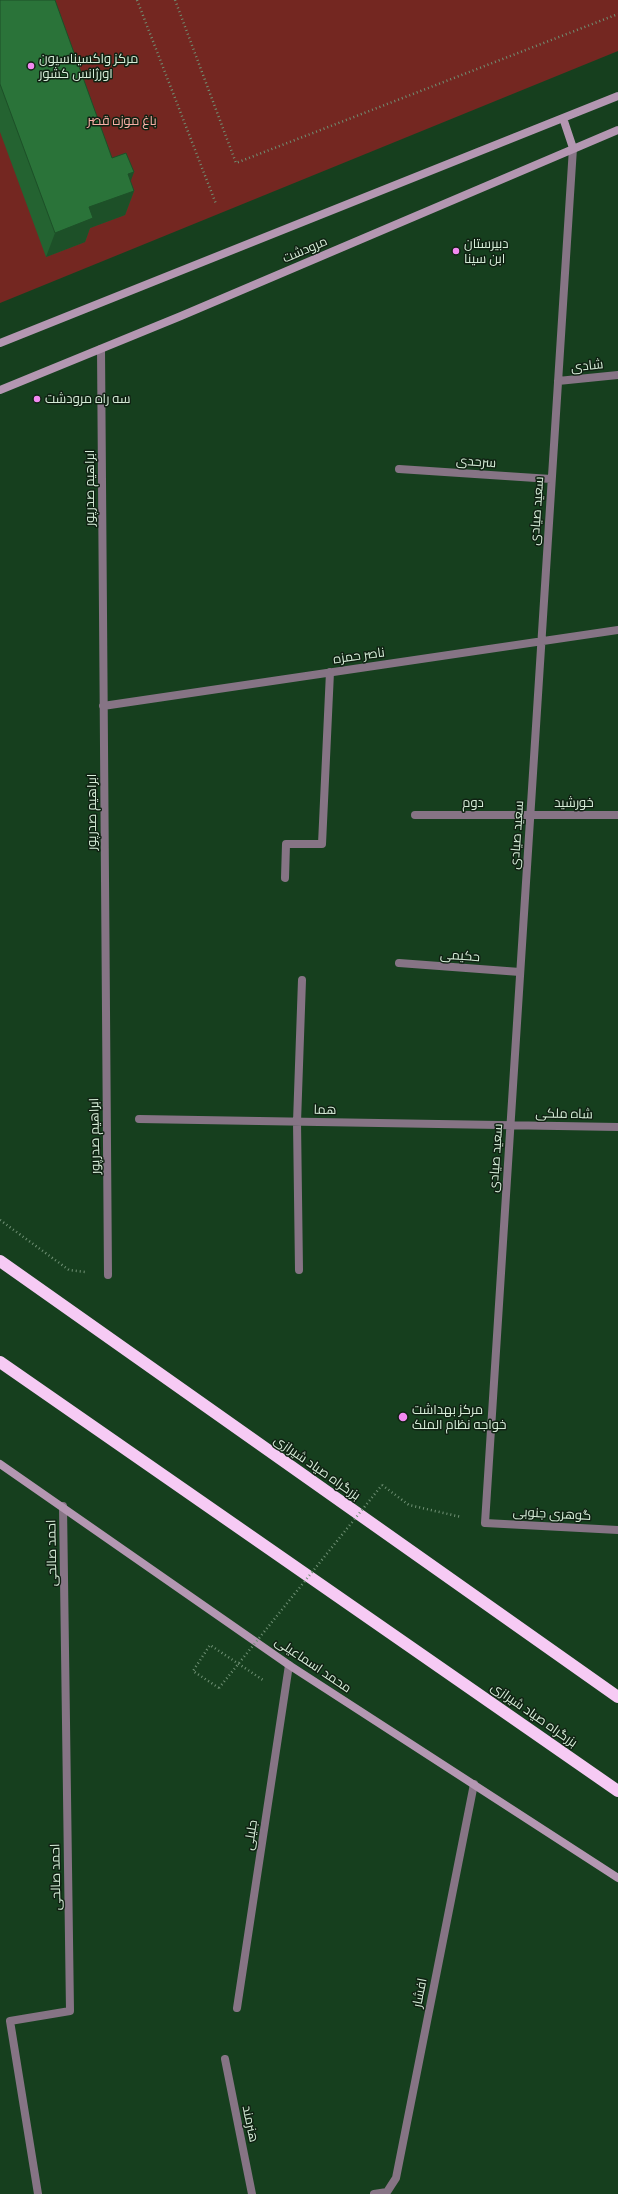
<!DOCTYPE html>
<meta charset="utf-8">
<style>
body{margin:0}
canvas{display:block;background:#163f1e}
</style>
<canvas width="618" height="2194"></canvas>
<script>
const g = document.querySelector('canvas').getContext('2d');
g.lineJoin = 'round';
function fill(path, color) { g.fillStyle = color; g.fill(path, 'evenodd'); }
const shape = rows => new Path2D(rows.map(r => 'M' + r).join(''));
function strokePath(path, color, width, dash) { g.strokeStyle = color; g.lineWidth = width; g.lineCap = dash ? 'butt' : 'round'; g.setLineDash(dash || []); g.stroke(path); }
function drawText(font, color, halo, rows, align = 'center') {
  g.font = font + ' Cabin,Cairo,sans-serif'; g.lineWidth = 3; g.setLineDash([]); g.textBaseline = 'middle'; g.strokeStyle = halo; g.fillStyle = color; for (const [text, x, y, turn = 0] of rows) {
    g.save(); g.translate(x, y); g.rotate((+turn || 0) * Math.PI / 180); g.textAlign = isNaN(turn) ? turn : align; if (halo) g.strokeText(text, 0, 0); g.fillText(text, 0, 0); g.restore();
  }
}
const green = shape([
 [0,0,618,0,618,51,0,303]
]);
const path = shape([
 [137,0,216,204],
 [175,0,236,163,618,14],
 [0,1220,69,1270,85,1272],
 [382,1485,409,1505,461,1517],
 [219,1688,193,1671,210,1645,263,1680]
]);
const street = shape([
 [573,148,485,1523,618,1530],
 [101,349,108,1275],
 [558,381,618,375],
 [399,469,551,479],
 [103,706,618,630],
 [415,815,618,815],
 [285,878,286,844,322,844,330,672],
 [399,963,520,972],
 [139,1119,618,1127],
 [299,1270,297,1122,302,980],
 [237,2008,289,1665],
 [225,2059,252,2194],
 [38,2194,10,2021,70,2011,63,1506],
 [374,2194,387,2192,396,2178,474,1784]
]);
const secondary = shape([
 [563,118,573,148],
 [0,343,618,96],
 [0,390,181,316,618,130],
 [0,1464,289,1665,618,1878]
]);
const highway = shape([
 [0,1261,618,1697],
 [0,1362,618,1791]
]);
const pathBridge = shape([
 [219,1688,382,1485]
]);
const wall = shape([
 [0,0,112,158,134,172,130,181,134,191,125,215,90,228,85,242,46,257,0,132]
]);
const shadedWall = shape([
 [134,172,126,194,134,191,125,215,90,228,85,242,46,257,55,233,89,207,128,174]
]);
const building = shape([
 [0,0,55,0,112,158,126,153,134,172,128,174,134,191,89,207,93,218,55,233,0,84,0,0]
]);
const markers = [
 [31,66,4,"#f38af1"],
 [456,251,4,"#f38af1"],
 [37,399,4,"#f38af1"],
 [403,1417,5,"#f38af1"]
];
const poiNames = [
 ["مرکز واکسیناسیون",39,59],
 ["اورژانس کشور",39,74],
 ["دبیرستان",464,244],
 ["ابن سینا",464,259],
 ["سه راه مرودشت",45,399],
 ["مرکز بهداشت",412,1410],
 ["خواجه نظام الملک",412,1425]
];
const parkNames = [
 ["باغ موزه قصر",122,121]
];
const streetNames = [
 ["مرودشت",305,250,-23],
 ["شادی",587,366,-6],
 ["سرحدی",476,462,4],
 ["ابراهیم صدرپور",90,488,-90],
 ["سعید صیادی",537,511,-86],
 ["ناصر حمزه",359,656,-8],
 ["دوم",473,803],
 ["خورشید",574,803],
 ["ابراهیم صدرپور",92,812,-90],
 ["سعید صیادی",517,835,-86],
 ["حکیمی",460,956,4],
 ["هما",325,1110,1],
 ["شاه ملکی",564,1114,1],
 ["ابراهیم صدرپور",95,1136,-91],
 ["سعید صیادی",496,1158,-86],
 ["بزرگراه صیاد شیرازی",317,1468,35],
 ["گوهری جنوبی",552,1514,3],
 ["احمد صالحی",52,1553,-91],
 ["محمد اسماعیلی",313,1665,34],
 ["بزرگراه صیاد شیرازی",534,1715,35],
 ["جلیلی",251,1835,-81],
 ["احمد صالحی",56,1877,-91],
 ["افشار",420,1993,-79],
 ["هنرمند",250,2124,78]
];
fill(green, '#742721');
strokePath(path, '#709175', 2.5, [1, 3]);
strokePath(street, '#867485', 8);
strokePath(secondary, '#b497b2', 8);
strokePath(highway, '#f6caf4', 12);
strokePath(pathBridge, '#709175', 2.5, [1, 3]);
fill(wall, '#246331');
fill(shadedWall, '#1d5028');
fill(building, '#2a7339');
strokePath(building, '#1d5028', 1);
for (const [x, y, r, color] of markers) { const dot = new Path2D(); dot.arc(x, y, r, 0, 2 * Math.PI); g.fillStyle = color; g.fill(dot); strokePath(dot, '#102213', 1.5); }
drawText('13px', '#d6edd8', '#102213', poiNames, 'left');
drawText('13px', '#fab0a7', '#102213', parkNames);
drawText('13px', '#d6edd8', '#102213', streetNames);
</script>
